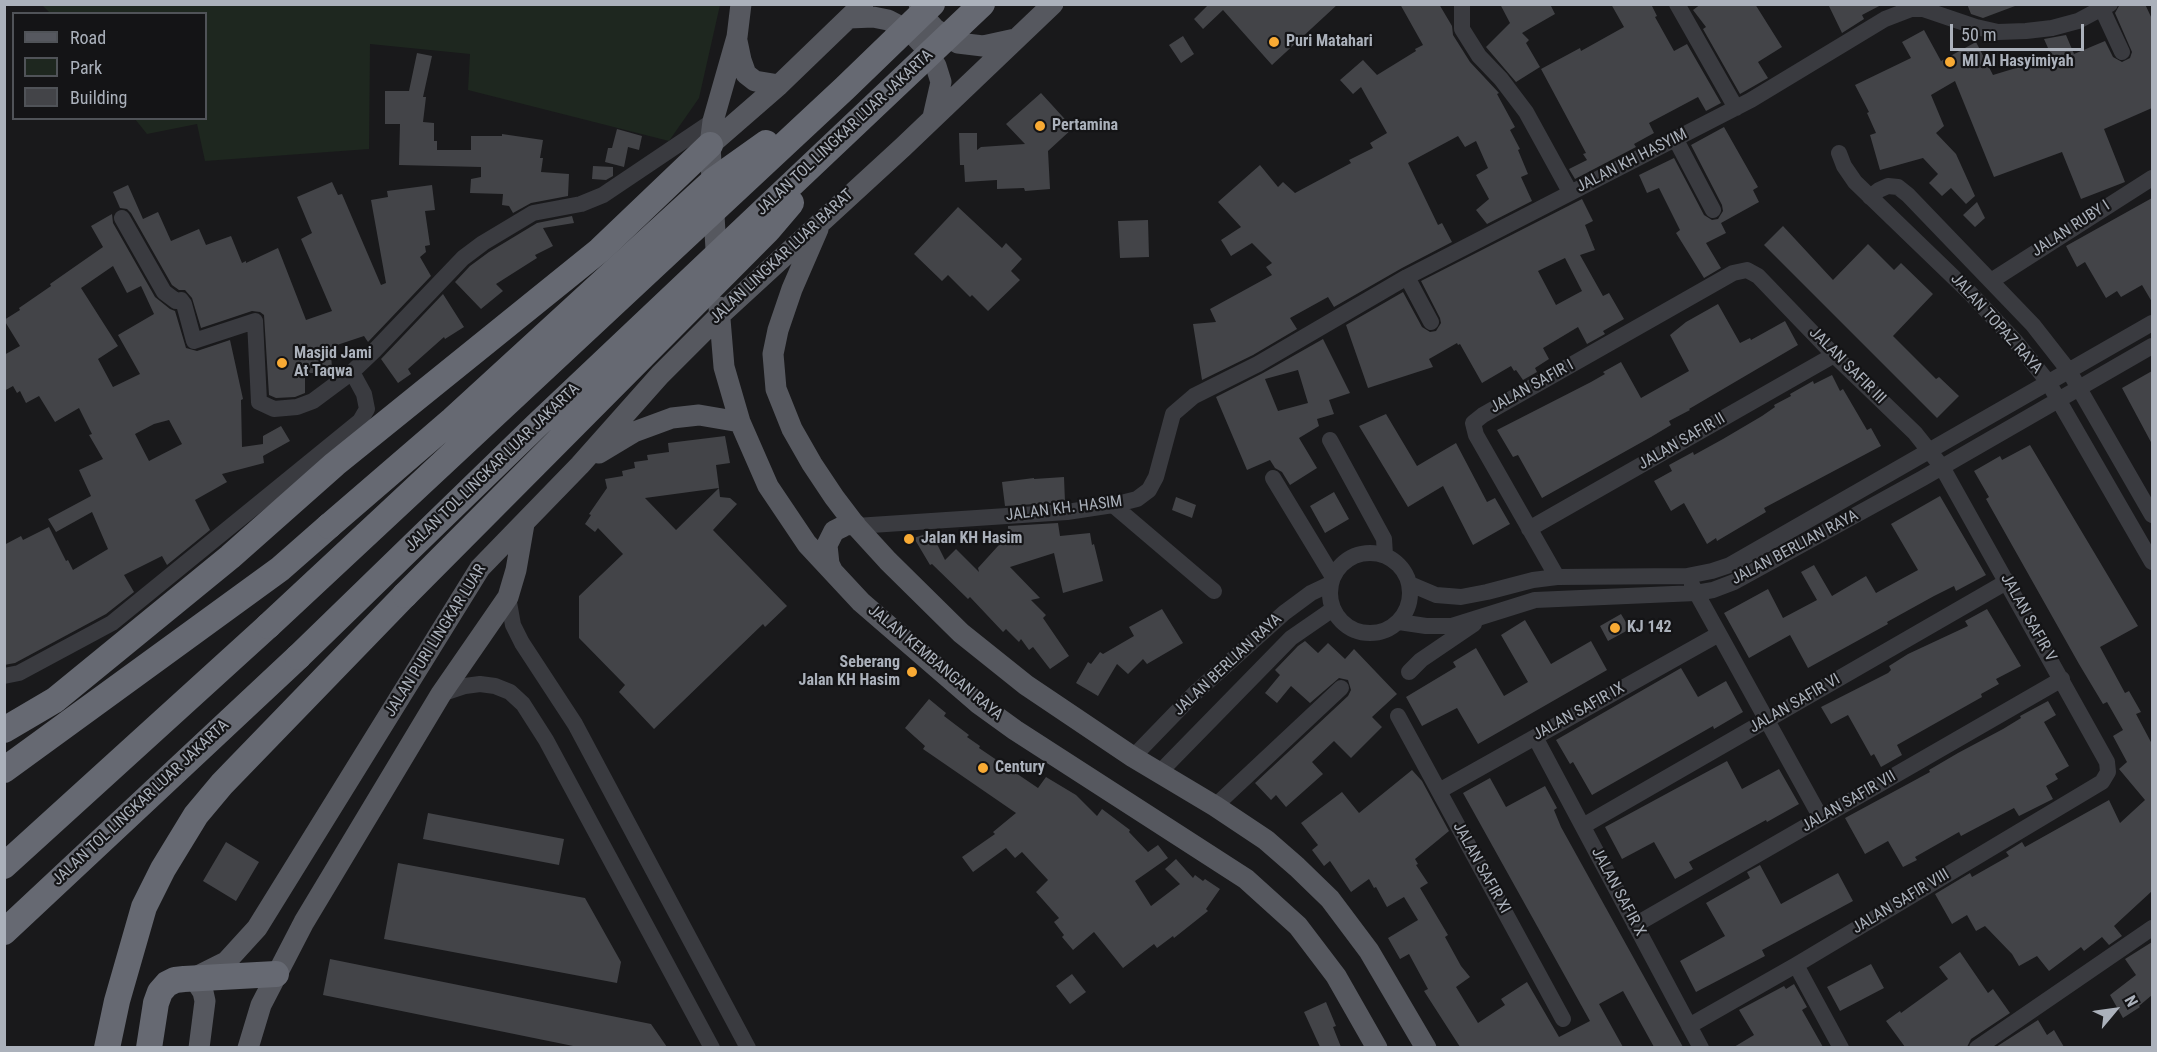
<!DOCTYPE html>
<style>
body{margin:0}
#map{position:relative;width:2157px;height:1052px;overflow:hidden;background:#19191b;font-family:"Roboto Condensed",sans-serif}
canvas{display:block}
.frame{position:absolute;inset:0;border:6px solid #abb1bb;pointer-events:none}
.legend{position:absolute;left:12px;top:12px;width:195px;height:108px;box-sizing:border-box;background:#141416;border:2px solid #505358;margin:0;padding:8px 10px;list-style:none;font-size:18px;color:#abb1bb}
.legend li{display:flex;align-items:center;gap:12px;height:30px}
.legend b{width:30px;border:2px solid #505358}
.north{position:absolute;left:2085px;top:980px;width:60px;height:60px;-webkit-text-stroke:4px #141416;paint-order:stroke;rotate:61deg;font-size:16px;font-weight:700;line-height:24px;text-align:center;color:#abb1bb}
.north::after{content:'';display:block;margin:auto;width:21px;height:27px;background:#abb1bb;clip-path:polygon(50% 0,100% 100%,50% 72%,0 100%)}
.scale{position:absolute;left:1950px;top:24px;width:134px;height:27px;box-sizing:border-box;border:3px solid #abb1bb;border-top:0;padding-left:8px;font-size:18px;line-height:21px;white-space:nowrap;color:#abb1bb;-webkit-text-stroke:4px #141416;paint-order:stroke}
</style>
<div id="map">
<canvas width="2157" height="1052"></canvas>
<div class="frame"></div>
<ul class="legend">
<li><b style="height:8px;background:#56585f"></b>Road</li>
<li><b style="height:16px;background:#1e271f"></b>Park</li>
<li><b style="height:16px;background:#434448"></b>Building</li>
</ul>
<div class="north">N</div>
<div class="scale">50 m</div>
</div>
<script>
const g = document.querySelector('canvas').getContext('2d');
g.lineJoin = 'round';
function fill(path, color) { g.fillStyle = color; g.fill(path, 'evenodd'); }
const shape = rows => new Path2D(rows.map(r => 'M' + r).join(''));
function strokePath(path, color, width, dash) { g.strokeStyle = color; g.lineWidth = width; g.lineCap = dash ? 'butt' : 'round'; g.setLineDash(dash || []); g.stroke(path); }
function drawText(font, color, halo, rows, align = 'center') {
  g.font = font + ' "Roboto Condensed",sans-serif'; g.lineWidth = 4.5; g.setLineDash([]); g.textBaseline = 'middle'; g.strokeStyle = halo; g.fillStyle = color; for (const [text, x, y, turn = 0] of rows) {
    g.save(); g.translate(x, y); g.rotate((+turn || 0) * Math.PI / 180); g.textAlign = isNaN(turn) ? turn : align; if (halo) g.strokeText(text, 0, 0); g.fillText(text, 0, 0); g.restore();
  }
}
const green = shape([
 [42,5,720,5,699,98,669,141,468,90,470,54,370,44,369,149,205,161,197,124,147,134,135,119,206,118,206,14,50,13]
]);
const building = shape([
 [1209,4,1338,4,1272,65,1223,10,1203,29,1194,19],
 [1400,4,1439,4,1452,26,1453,35,1470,62,1499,93,1497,94,1515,127,1510,130,1520,149,1518,150,1528,174,1521,177,1532,201,1487,224,1476,210,1489,199,1476,175,1488,168,1476,141,1465,147,1458,136,1408,163,1438,225,1442,223,1452,242,1402,268,1334,307,1328,297,1290,318,1297,329,1253,355,1202,380,1193,324,1216,322,1210,309,1272,275,1266,267,1272,263,1252,243,1231,256,1221,240,1241,227,1218,202,1260,165,1278,187,1283,182,1295,193,1351,163,1349,160,1373,148,1370,143,1387,133,1361,87,1353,94,1340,80,1363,60,1377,75,1416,51,1415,49,1423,45],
 [1500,4,1550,4,1555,14,1522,33,1529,40,1526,43,1540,67,1516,82,1486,47,1510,23],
 [1611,4,1651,4,1657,16,1655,17,1674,51,1687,44,1721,103,1706,111,1698,97,1649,123,1654,133,1634,144,1636,147,1575,179,1569,169,1587,160,1583,154,1586,153,1541,69,1580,48,1581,51,1624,27],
 [1701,4,1755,4,1782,47,1758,62,1768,78,1740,94,1703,29,1706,27,1693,10],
 [1828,4,1883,4,1862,15,1864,19,1842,33],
 [1967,4,2014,4,2015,6,1983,18,1971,14],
 [2120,4,2145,4,2152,19,2152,108,2104,129,2125,182,2081,199,2062,152,1994,177,1955,81,1931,95,1944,126,1936,133,1956,154,1975,196,1966,204,1951,188,1942,196,1929,183,1938,174,1923,158,1880,170,1870,135,1876,133,1867,113,1869,112,1855,85,1911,58,1902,42,1924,30,1941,61,1976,42,1993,75,2052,57,2044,39,2066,35,2074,54,2105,41,2113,57,2122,62,2130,58,2132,52,2115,13],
 [1183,36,1194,54,1181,63,1169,45],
 [417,53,432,56,423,97,426,97,423,122,434,123,434,141,437,141,437,150,471,150,471,136,502,136,502,134,543,140,540,158,543,158,541,172,569,174,568,196,531,203,513,213,509,206,502,205,503,194,470,193,471,179,481,177,481,167,399,165,400,124,385,124,385,91,409,91],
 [1041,93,1073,128,1048,151,1050,189,1025,191,1024,188,997,189,997,180,965,182,964,165,960,165,959,133,977,133,977,150,981,147,1025,144,1006,124],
 [1724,127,1758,187,1753,190,1759,202,1721,223,1726,233,1706,243,1721,268,1704,278,1676,233,1680,230,1659,188,1647,193,1639,175,1674,158,1704,215,1712,220,1718,219,1723,211,1722,205,1691,145],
 [617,129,642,136,639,150,628,147,624,167,605,162,608,148,612,148],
 [593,166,613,167,613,176,606,180,592,179],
 [332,182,338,195,342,194,381,285,386,283,371,200,388,197,387,191,432,185,435,210,425,211,430,245,425,246,426,252,420,257,431,276,368,342,364,336,331,347,332,373,305,373,305,393,295,397,276,398,269,395,264,315,260,312,252,311,201,328,192,298,185,290,179,290,172,285,131,213,127,209,120,208,113,192,128,185,143,219,158,212,171,241,199,229,206,245,231,236,242,263,246,261,246,263,278,248,306,320,332,311,301,239,312,233,297,197],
 [2152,198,2152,302,2142,285,2121,297,2117,291,2106,298,2085,262,2077,267,2066,246],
 [1582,199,1593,221,1585,225,1595,250,1580,255,1603,296,1609,293,1624,319,1603,331,1605,334,1587,344,1578,327,1543,348,1549,359,1535,368,1537,372,1523,380,1516,370,1514,371,1511,366,1482,383,1460,344,1458,345,1457,343,1429,359,1433,367,1368,388,1346,325,1403,292,1422,327,1430,332,1436,331,1441,323,1440,318,1421,281],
 [1565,258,1582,291,1556,305,1538,271],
 [1977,202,1985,218,1975,227,1963,215],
 [958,207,1002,248,1006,243,1022,259,1011,271,1020,280,988,311,972,295,970,297,948,275,942,281,914,254],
 [112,214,113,223,155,297,170,309,175,311,186,348,197,351,230,340,243,399,241,400,242,447,263,444,263,436,281,426,290,441,263,456,264,463,222,474,227,482,195,500,210,530,167,565,162,556,124,575,134,592,106,614,15,663,4,665,4,545,21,536,23,540,49,527,66,561,68,560,73,570,108,549,92,512,56,532,48,519,91,496,79,470,103,459,89,435,92,434,79,408,55,422,39,396,26,403,20,391,17,393,13,386,4,391,4,355,20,346,4,320,20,310,19,308,51,286,50,284,103,247,91,226],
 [113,266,127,293,141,286,154,314,118,335,140,374,113,387,98,359,118,346,81,288],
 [169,420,182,444,149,461,135,434,154,424],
 [572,216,574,223,543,228,553,246,535,255,537,258,496,284,503,291,481,309,455,282,470,266,489,252,537,223],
 [1148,220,1149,257,1120,258,1118,221],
 [1783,226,1833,280,1868,244,1894,270,1901,263,1933,294,1893,336,1936,379,1939,377,1959,396,1937,418,1764,245],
 [443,294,464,327,445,339,444,337,408,369,411,374,398,383,381,359],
 [1718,304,1740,343,1750,338,1751,340,1785,321,1798,345,1689,409,1690,410,1669,421,1671,425,1651,437,1542,498,1518,455,1513,457,1497,430,1591,382,1605,374,1603,372,1621,362,1641,398,1689,371,1670,335,1686,322],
 [1323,339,1350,393,1329,400,1334,414,1317,419,1319,426,1299,438,1317,468,1290,485,1282,472,1275,468,1270,460,1247,470,1216,397,1263,373],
 [1298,370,1308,403,1278,411,1265,379],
 [2152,371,2152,444,2122,388],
 [1832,375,1840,391,1843,389,1867,430,1871,428,1881,446,1764,508,1766,512,1717,541,1716,538,1707,544,1684,503,1671,511,1654,481,1672,471,1669,465,1693,452,1694,455,1723,439,1762,416,1775,407,1774,405,1791,396,1790,394,1813,381,1814,384],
 [1386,414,1417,466,1456,443,1487,502,1495,498,1510,524,1473,545,1443,486,1408,507,1359,426],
 [725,436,730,463,716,465,719,488,645,498,676,530,719,488,720,497,730,498,737,504,713,530,787,606,765,627,763,624,654,729,619,692,625,685,579,638,579,596,623,554,598,528,595,532,585,524,591,515,589,514,607,488,605,479,623,476,622,471,635,468,634,462,648,460,647,455,669,452,668,443],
 [2030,445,2138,626,2100,647,2125,693,2129,691,2141,712,2136,714,2152,744,2152,891,2114,926,2122,936,2109,945,2102,937,2084,951,2081,947,2049,971,2037,956,2019,966,2012,954,1985,926,1976,931,1967,915,1952,924,1935,894,1970,873,1972,877,2009,856,2006,852,2022,842,2025,847,2109,800,2120,823,2145,800,2119,769,2127,762,2113,736,2123,730,2107,702,2103,704,2079,664,1986,499,1989,497,1974,471,2000,456,2002,460],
 [1064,477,1065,502,1005,506,1002,482,1034,478,1034,479],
 [1334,492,1349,519,1325,533,1310,506],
 [1940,496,1986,575,1956,591,1954,586,1934,596,1887,622,1888,624,1808,668,1790,635,1749,658,1724,613,1768,589,1783,618,1817,600,1801,572,1814,565,1832,596,1866,576,1876,593,1896,582,1918,570,1891,524],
 [1176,497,1196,505,1192,518,1172,510],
 [1058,523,1060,536,1090,533,1092,545,1094,544,1103,581,1063,593,1054,553,1010,567,1040,598,1031,600,1046,615,1043,618,1069,656,1050,669,1033,647,1029,650,1021,639,1019,642,1006,629,1003,632,970,597,968,599,932,564,930,565,914,538,931,532,945,560,956,549,979,572,978,568,1008,535,1008,526],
 [1162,609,1183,643,1147,664,1143,659,1128,674,1117,664,1098,696,1076,683,1088,662,1091,664,1100,652,1103,654,1134,636,1129,627],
 [1987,609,2021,666,1996,679,1999,684,1981,694,1982,697,1897,745,1902,755,1881,767,1874,754,1871,756,1848,715,1831,724,1821,707,1888,673,1891,670,1889,666,1908,654,1968,626,1965,621],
 [1621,614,1630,629,1608,641,1600,626],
 [1525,620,1551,664,1591,641,1607,670,1478,744,1457,708,1422,726,1406,697,1456,667,1453,662,1476,648,1504,696,1528,682,1501,635],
 [1305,641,1318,653,1328,643,1345,659,1354,649,1397,694,1372,717,1382,727,1351,758,1334,741,1312,762,1323,774,1286,807,1276,795,1271,800,1255,783,1348,696,1351,690,1348,680,1339,678,1310,703,1291,686,1277,703,1265,693,1280,675,1275,670,1298,646],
 [1681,668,1698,697,1726,681,1743,712,1714,729,1713,726,1592,795,1573,762,1570,764,1556,740],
 [929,699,946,713,944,716,969,735,967,737,980,746,979,748,1038,788,1046,777,1076,795,1097,816,1102,809,1130,830,1129,832,1148,852,1158,845,1168,858,1135,881,1151,906,1180,884,1165,869,1176,859,1193,878,1195,875,1203,881,1205,879,1220,889,1206,909,1208,911,1174,938,1173,936,1157,948,1154,944,1123,968,1094,932,1073,950,1062,937,1064,935,1054,922,1059,918,1036,892,1048,880,1022,852,1015,858,1006,848,973,872,962,857,995,834,993,832,1016,813,923,749,925,746,905,728],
 [2048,701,2056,715,2044,722,2069,766,2055,774,2058,779,2046,786,2053,799,2019,816,2014,808,1961,836,1959,832,1915,857,1917,860,1903,867,1888,841,1865,854,1845,818,1930,772,1929,770,1958,753,2003,729,2021,718,2020,716],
 [1727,761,1742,789,1779,769,1799,804,1767,822,1766,820,1689,862,1693,869,1675,879,1654,842,1622,859,1605,827],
 [1412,770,1422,781,1449,831,1415,859,1418,864,1416,865,1428,883,1420,888,1448,935,1445,937,1461,966,1470,977,1456,987,1478,1023,1505,1005,1501,999,1527,982,1559,1037,1590,1021,1463,793,1490,778,1506,807,1545,786,1557,808,1554,810,1561,827,1683,1047,1654,1047,1623,991,1599,1004,1623,1047,1460,1047,1424,991,1428,989,1409,954,1400,959,1388,938,1418,920,1404,897,1387,907,1376,887,1374,888,1369,879,1351,892,1330,861,1324,866,1312,850,1318,845,1301,823,1342,792,1359,813],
 [428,813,564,839,559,865,423,839],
 [226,842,259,862,236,901,203,881],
 [398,863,585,898,621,962,617,983,384,939],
 [1760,865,1781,904,1838,873,1853,901,1762,950,1765,956,1696,992,1680,961,1725,936,1706,903,1750,878,1747,872],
 [2152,942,2152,995,2139,1006,2140,1007,2123,1018,2110,995,2136,975,2125,959],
 [1960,952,1988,993,1993,989,2010,1013,1971,1039,1967,1047,1905,1047,1886,1021,1900,1011,1901,1013,1948,979,1939,967],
 [330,959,651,1024,667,1047,578,1047,323,995],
 [1871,964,1884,988,1840,1011,1827,987],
 [1072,974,1086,992,1070,1004,1056,986],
 [1794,984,1807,1007,1802,1010,1823,1047,1734,1047,1754,1035,1739,1010,1784,986,1786,989],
 [1326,1002,1336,1026,1333,1027,1341,1047,1320,1047,1304,1012],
 [2038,1020,2047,1035,2054,1030,2064,1047,1996,1047]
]);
const minor = shape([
 [1462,4,1462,29,1479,56,1501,79,1526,112,1570,192],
 [1677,4,1736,108],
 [2102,9,2122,52],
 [1676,140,1713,210],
 [1839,153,1844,166,1855,182,1970,293,2016,342,2048,382,2152,562],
 [1870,197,1879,190,1888,186,1898,187,1908,195,2033,325,2069,371,2152,515],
 [122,218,164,292,176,301,181,300,184,304,194,341,255,321,259,402,274,409,297,407,313,401,352,372,374,351,463,258,483,243,533,213,581,204,603,195,713,121],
 [1407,277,1431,322],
 [1991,281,2152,178],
 [1330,440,1384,539,1385,555],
 [1273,478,1333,577],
 [1113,505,1214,591],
 [856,526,1067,512,1113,505,1137,499,1149,490,1156,477,1173,414,1194,396,1258,364,1407,277,1751,100,1885,19,1911,9,1923,9,1976,27,1998,32,2026,31,2052,28,2078,21,2110,4],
 [1529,529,1834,355],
 '1330 593a40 40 0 1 1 80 0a40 40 0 1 1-80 0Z',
 [1557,577,1476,435,1473,423,1483,415,1733,273,1747,270,1758,276,1834,355,1915,433,1942,467,2107,762,2108,772,2102,782,1796,965,1689,1026],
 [1410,584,1436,595,1461,597,1487,592,1533,580,1557,577,1687,576,1712,571,1730,565,2152,323],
 [1692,585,1821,818],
 [508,597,513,625,522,643,575,724,748,1048],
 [1399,622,1426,626,1452,626,1535,600,1696,593,1713,590,1734,582,1923,478,2152,346],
 [1409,672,1421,660,1474,624],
 [4,676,19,673,112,623,360,421,367,409,364,394,352,372],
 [441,694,465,686,480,684,495,686,510,692,523,704,546,740,712,1048],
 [1398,716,1563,1019],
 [1535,737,1701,1048],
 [1133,757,1194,694,1284,613,1311,593,1330,584],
 [1159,773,1291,638,1333,609],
 [1439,791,1719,634],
 [1215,806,1341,688],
 [1583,826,2008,581],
 [1635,925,2062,679],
 [1796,965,1841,1048],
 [1977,1048,2152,928]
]);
const major = shape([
 [919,4,927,20,935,29,958,43,983,46,1015,39],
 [849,18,873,17,888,20,911,32,925,47,936,66,941,82,933,117],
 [737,41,741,60,746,74,755,81,779,85],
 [710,145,779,85,863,4],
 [818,229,792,289,778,330,773,354,776,389,792,429,812,464,834,497,856,526,888,561,961,633,1026,685,1133,757,1215,806,1266,840,1297,867,1330,899,1369,951,1426,1048],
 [717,267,710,145,713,121,737,37,741,4],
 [719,307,724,367,740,422,768,486,807,544,861,602,979,704,1015,730,1246,879,1298,926,1336,976,1377,1048],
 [599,453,634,432,672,418,699,415,740,422],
 [832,570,829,564,827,545,834,531,846,525,855,524],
 [199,1048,205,1001,203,992,194,978,226,962,257,928,480,568,580,465,660,375,720,315,903,147,1053,4],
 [248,1048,261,1005,304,922,441,694,508,597,516,570,524,524]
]);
const highway = shape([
 [4,730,55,700,230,557,335,464,600,250,710,145],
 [4,770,280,569,329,526],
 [4,866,268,626],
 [4,932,298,657],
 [107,1048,117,1001,144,907,163,869,196,815,222,784,405,595],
 [149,1048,156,1003,160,992,167,984,175,980,184,979,276,974]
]);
const highwayBridge = shape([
 [329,526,452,420,714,180,766,143],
 [405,595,768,230,791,203],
 [268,626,845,88,932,4],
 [298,657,536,426,982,4]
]);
const markers = [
 [1274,42,6,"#f8aa34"],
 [1950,62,6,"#f8aa34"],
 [1040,126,6,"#f8aa34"],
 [282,363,6,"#f8aa34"],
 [909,539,6,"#f8aa34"],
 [1615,628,6,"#f8aa34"],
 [912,672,6,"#f8aa34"],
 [983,768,6,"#f8aa34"]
];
const poiNames = [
 ["Puri Matahari",1286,42],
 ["MI Al Hasyimiyah",1962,62],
 ["Pertamina",1052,126],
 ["Masjid Jami",294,354],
 ["At Taqwa",294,372],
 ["Jalan KH Hasim",921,539],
 ["KJ 142",1627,628],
 ["Seberang",900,663,"right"],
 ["Jalan KH Hasim",900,681,"right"],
 ["Century",995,768]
];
const streetNames = [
 ["JALAN TOL LINGKAR LUAR JAKARTA",845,133,-43],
 ["JALAN KH HASYIM",1632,161,-27],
 ["JALAN RUBY I",2071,229,-33],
 ["JALAN LINGKAR LUAR BARAT",782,257,-43],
 ["JALAN TOPAZ RAYA",1996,324,48],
 ["JALAN SAFIR III",1847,366,45],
 ["JALAN SAFIR I",1532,387,-29],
 ["JALAN SAFIR II",1682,442,-30],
 ["JALAN TOL LINGKAR LUAR JAKARTA",493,468,-44],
 ["JALAN KH. HASIM",1064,509,-7],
 ["JALAN BERLIAN RAYA",1795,548,-28],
 ["JALAN SAFIR V",2028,618,61],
 ["JALAN PURI LINGKAR LUAR",436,641,-58],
 ["JALAN KEMBANGAN RAYA",935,663,40],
 ["JALAN BERLIAN RAYA",1228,665,-43],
 ["JALAN SAFIR VI",1795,704,-30],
 ["JALAN SAFIR IX",1579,712,-29],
 ["JALAN SAFIR VII",1849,802,-30],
 ["JALAN TOL LINGKAR LUAR JAKARTA",141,803,-43],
 ["JALAN SAFIR XI",1481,868,61],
 ["JALAN SAFIR X",1618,892,62],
 ["JALAN SAFIR VIII",1901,902,-31]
];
fill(green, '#1e271f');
fill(building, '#434448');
strokePath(minor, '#3a3b40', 16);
strokePath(major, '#56585f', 21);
strokePath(highway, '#666972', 26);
strokePath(highwayBridge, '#666972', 26);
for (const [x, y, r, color] of markers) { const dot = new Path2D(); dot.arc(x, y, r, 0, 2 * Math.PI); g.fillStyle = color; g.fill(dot); strokePath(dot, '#141416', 2); }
drawText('bold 16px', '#abb1bb', '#141416', poiNames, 'left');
drawText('16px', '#abb1bb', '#141416', streetNames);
</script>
